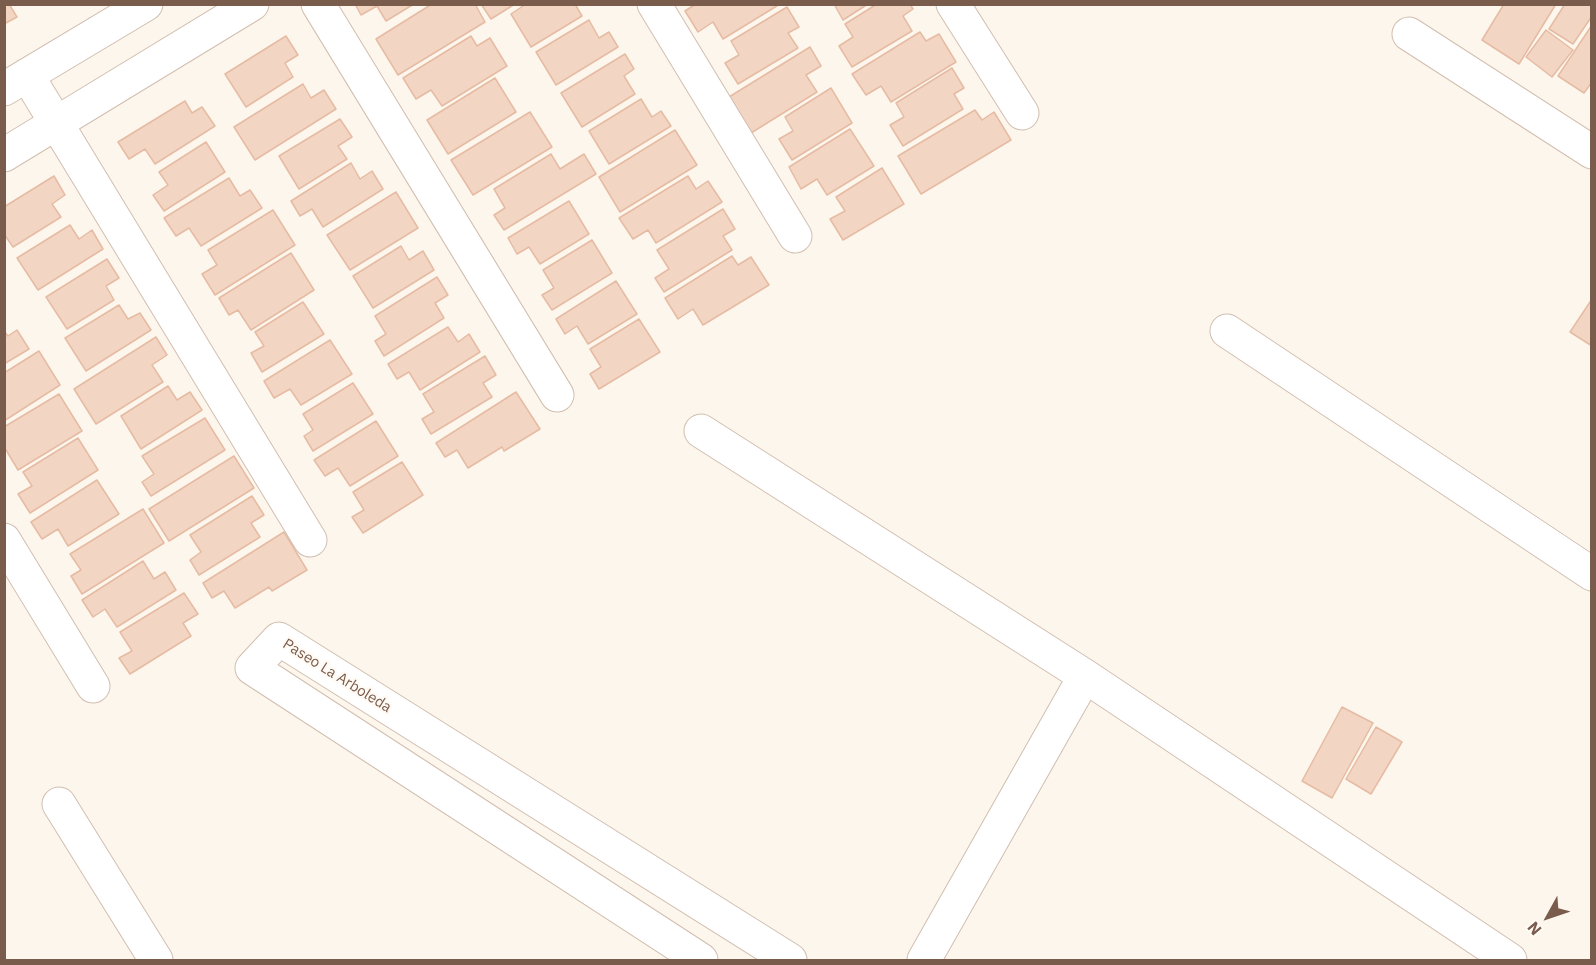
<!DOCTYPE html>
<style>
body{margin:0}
#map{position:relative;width:1596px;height:965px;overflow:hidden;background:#fdf6ec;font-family:"IBM Plex Sans",sans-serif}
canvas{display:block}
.frame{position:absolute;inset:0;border:6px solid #7a5c4d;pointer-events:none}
.north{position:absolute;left:1518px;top:887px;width:60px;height:60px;-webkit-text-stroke:4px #fffaf3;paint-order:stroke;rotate:230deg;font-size:16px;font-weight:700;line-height:24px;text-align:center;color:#7a5c4d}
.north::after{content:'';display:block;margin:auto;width:21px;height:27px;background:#7a5c4d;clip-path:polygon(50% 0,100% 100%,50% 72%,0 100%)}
</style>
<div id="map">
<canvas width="1596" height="965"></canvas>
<div class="frame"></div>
<div class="north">N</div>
</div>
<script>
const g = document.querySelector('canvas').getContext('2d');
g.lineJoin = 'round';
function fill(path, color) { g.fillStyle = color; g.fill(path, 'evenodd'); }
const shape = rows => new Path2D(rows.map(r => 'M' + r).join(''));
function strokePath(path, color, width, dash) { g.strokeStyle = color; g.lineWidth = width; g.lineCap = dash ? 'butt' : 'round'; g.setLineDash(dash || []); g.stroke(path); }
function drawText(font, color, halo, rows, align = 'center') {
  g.font = font + ' "IBM Plex Sans",sans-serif'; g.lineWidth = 4.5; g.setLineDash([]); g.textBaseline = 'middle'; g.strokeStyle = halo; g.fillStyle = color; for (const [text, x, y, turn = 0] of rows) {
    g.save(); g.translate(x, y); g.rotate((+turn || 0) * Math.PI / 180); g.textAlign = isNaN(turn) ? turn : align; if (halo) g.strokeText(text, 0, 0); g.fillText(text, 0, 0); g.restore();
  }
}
const building = shape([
 [4,4,9,4,17,17,4,24,4,4],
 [355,4,414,4,386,21,377,6,361,15,355,4],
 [432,4,475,4,485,22,398,75,376,39,432,4],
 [481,4,515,4,491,19,481,4],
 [526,4,575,4,582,16,531,47,511,14,526,4],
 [696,4,780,4,723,39,713,22,698,32,685,11,696,4],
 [834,4,868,4,843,20,834,4],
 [877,4,910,4,913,9,903,16,912,31,852,67,839,46,853,37,845,24,877,4],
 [1504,4,1556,4,1519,64,1482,40,1504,4],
 [1565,4,1592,4,1592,16,1573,44,1549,29,1565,4],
 [787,7,799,27,788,33,798,48,738,84,725,63,739,55,731,41,787,7],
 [589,20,599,38,609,32,618,47,556,85,536,52,589,20],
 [1592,25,1592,82,1584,93,1558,76,1592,25],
 [1546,30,1573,50,1552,77,1526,57,1546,30],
 [920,32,926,41,939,34,956,62,891,102,881,86,866,95,852,74,920,32],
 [286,36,298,55,285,63,293,77,246,107,225,74,286,36],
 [471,36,477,46,490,38,507,66,442,106,431,90,416,99,403,78,471,36],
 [810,47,821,66,806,75,817,92,751,133,729,97,810,47],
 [625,54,634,69,624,76,635,94,582,127,561,93,625,54],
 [952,68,964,88,954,94,963,109,903,146,890,125,904,117,896,103,952,68],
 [495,78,516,112,448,154,427,120,495,78],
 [303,84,311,98,324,90,336,109,255,160,234,127,303,84],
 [831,88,852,123,792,160,779,139,793,131,785,117,831,88],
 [641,99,652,117,661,111,671,126,609,164,589,131,641,99],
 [185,101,192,113,202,107,215,126,155,164,145,149,129,159,118,142,185,101],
 [975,110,982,120,994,112,1011,140,921,194,898,156,975,110],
 [530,112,552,147,473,195,451,160,530,112],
 [340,119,352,137,338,146,347,159,299,189,279,156,340,119],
 [850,129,874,166,827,195,817,179,801,189,789,167,850,129],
 [675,130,697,165,620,212,599,177,675,130],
 [206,142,225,172,164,211,153,195,168,185,159,172,206,142],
 [551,154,560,169,584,154,596,174,504,230,494,215,505,208,494,189,551,154],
 [351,163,360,179,372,171,383,189,323,227,312,209,300,216,291,201,351,163],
 [882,168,904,204,843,240,830,219,845,211,836,197,882,168],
 [54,176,65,195,52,204,61,217,13,247,4,234,4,207,54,176],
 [688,176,696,189,708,181,722,202,656,243,648,230,633,239,619,218,688,176],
 [229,178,240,196,250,190,262,208,201,246,189,228,176,236,164,218,229,178],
 [396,192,418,228,350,270,327,235,396,192],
 [569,201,589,234,540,264,529,247,517,254,508,238,569,201],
 [723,209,735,229,723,236,732,250,664,292,655,278,669,269,657,250,723,209],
 [273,210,295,245,215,295,202,274,217,265,208,250,273,210],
 [70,225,79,239,92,230,103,249,38,290,17,258,70,225],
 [592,240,612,273,552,310,542,295,554,288,543,270,592,240],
 [401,246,409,260,423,251,434,270,373,308,353,276,401,246],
 [291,253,314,290,251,330,238,310,229,315,219,298,291,253],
 [732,256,738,265,751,257,769,285,703,325,693,309,678,319,665,298,732,256],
 [107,259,119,278,106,286,114,300,67,329,46,297,107,259],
 [437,277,448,295,435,303,444,318,384,356,375,341,386,334,375,316,437,277],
 [616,281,637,314,588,344,577,326,565,334,556,319,616,281],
 [1592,299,1592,346,1570,332,1592,299],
 [303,302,324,334,262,372,251,353,264,346,255,332,303,302],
 [119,305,128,319,140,313,151,330,86,371,65,338,119,305],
 [639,319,660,352,599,389,590,374,601,367,590,349,639,319],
 [448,327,458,342,469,334,480,352,420,390,409,372,397,379,388,364,448,327],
 [17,330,29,349,4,364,4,331,8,336,17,330],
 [156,337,167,355,152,365,163,382,96,424,74,389,156,337],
 [330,340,352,374,301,405,290,389,274,398,264,381,330,340],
 [39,351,60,385,4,421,4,373,39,351],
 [485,356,496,375,483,383,492,397,431,434,422,419,434,412,423,394,485,356],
 [353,383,373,414,313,451,304,436,313,430,303,414,353,383],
 [168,386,177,400,190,392,202,410,141,449,121,416,168,386],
 [516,392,540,429,504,451,502,447,468,468,457,450,445,457,436,443,516,392],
 [59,394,82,431,18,470,6,450,4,451,4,427,59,394],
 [205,418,225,450,151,496,142,482,154,474,142,456,205,418],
 [376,421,398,456,350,486,338,468,325,476,314,460,376,421],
 [78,438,98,470,30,513,18,494,32,486,23,472,78,438],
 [234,456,254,488,169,541,149,509,234,456],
 [402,462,423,495,363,533,352,517,364,510,353,492,402,462],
 [97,480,119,514,68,546,58,529,42,539,31,522,97,480],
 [252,496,264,515,251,523,260,537,199,575,190,560,201,552,190,535,252,496],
 [143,509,164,543,82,594,71,576,81,570,70,554,143,509],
 [284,532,307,570,272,591,269,587,235,608,224,591,212,598,203,583,284,532],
 [143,561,154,579,165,572,176,590,117,627,105,609,93,617,82,600,143,561],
 [184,593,198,614,183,623,191,636,130,674,119,658,132,651,120,632,184,593],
 [1342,707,1373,723,1332,798,1302,781,1342,707],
 [1376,727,1402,742,1371,794,1346,779,1376,727]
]);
const minor = shape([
 [318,4,557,395],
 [654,4,795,236],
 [953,4,1022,113],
 [1409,34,1592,152],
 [27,75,310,540],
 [4,89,146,4],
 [4,155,252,4],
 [1227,331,1592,574],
 [701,431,1085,676,1510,960],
 [4,540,93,686],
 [59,804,156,960],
 [701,960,252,668,279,639,790,960],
 [924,960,1085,676]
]);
const streetNames = [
 ["Paseo La Arboleda",337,676,32]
];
fill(building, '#f3d5c3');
strokePath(building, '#e6bba3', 1.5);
strokePath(minor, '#d1beb0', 35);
strokePath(minor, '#fff', 33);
drawText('15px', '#7a5c4d', '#fffaf3', streetNames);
</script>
